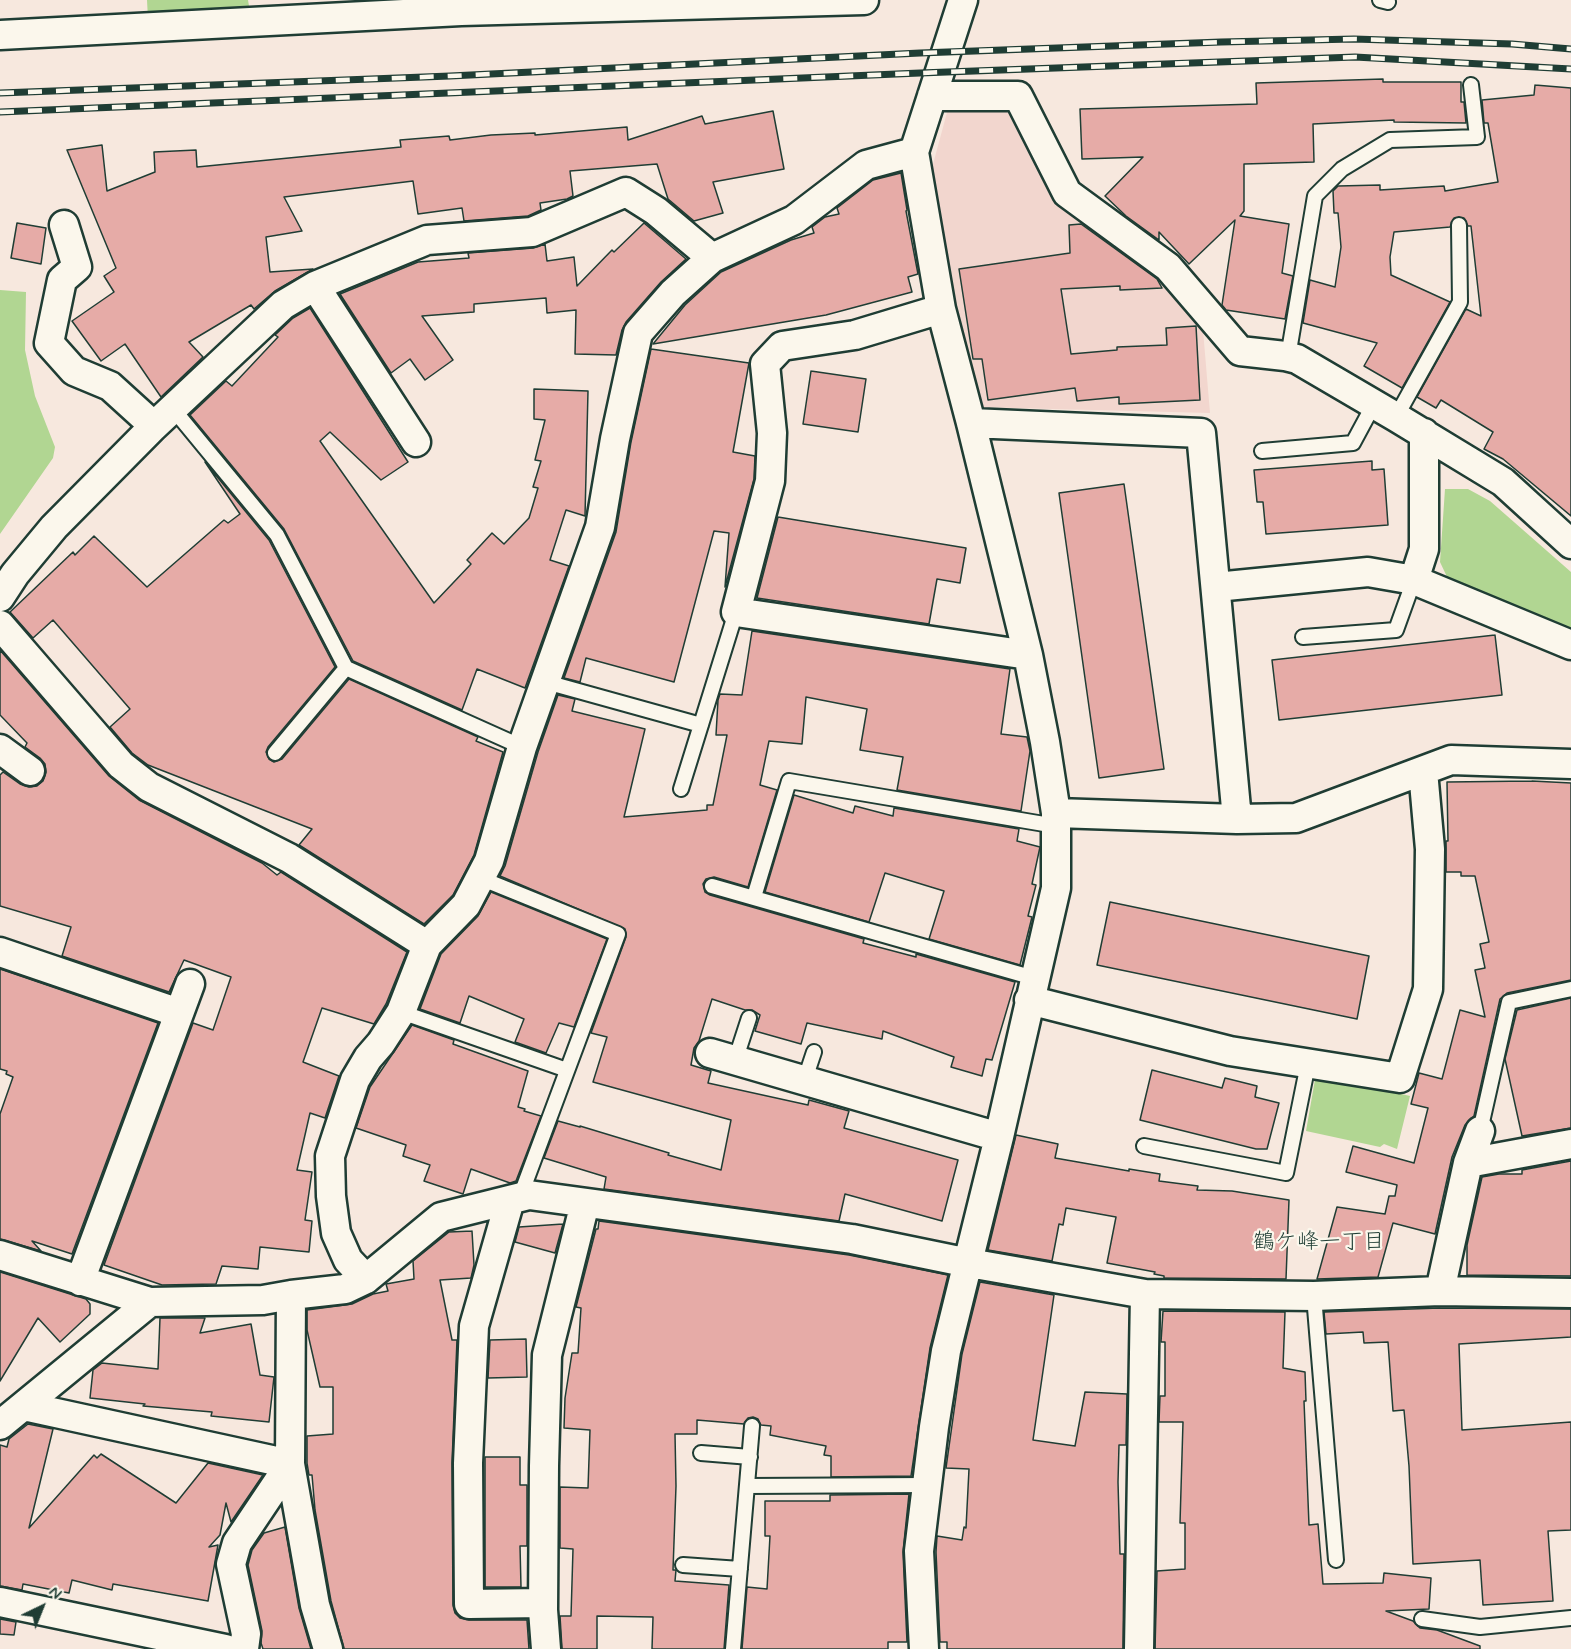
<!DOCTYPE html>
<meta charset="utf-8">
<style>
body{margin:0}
#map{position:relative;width:1571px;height:1649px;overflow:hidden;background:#f7e8de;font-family:Mynerve,sans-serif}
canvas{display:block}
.north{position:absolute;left:12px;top:1577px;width:60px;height:60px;-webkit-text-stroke:4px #fbf7ec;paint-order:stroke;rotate:43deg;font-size:16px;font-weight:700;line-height:24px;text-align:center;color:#1f3d34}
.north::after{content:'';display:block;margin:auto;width:21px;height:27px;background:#1f3d34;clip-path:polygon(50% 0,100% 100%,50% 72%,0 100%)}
</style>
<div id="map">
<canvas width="1571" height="1649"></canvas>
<div class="north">N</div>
</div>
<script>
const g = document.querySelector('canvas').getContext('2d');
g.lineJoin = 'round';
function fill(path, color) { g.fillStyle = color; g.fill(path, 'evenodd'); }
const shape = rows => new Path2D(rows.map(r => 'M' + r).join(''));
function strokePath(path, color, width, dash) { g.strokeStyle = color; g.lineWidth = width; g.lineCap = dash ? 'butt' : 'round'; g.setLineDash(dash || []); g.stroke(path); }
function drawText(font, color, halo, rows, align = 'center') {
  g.font = font + ' Mynerve,"Klee One",sans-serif'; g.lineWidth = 4.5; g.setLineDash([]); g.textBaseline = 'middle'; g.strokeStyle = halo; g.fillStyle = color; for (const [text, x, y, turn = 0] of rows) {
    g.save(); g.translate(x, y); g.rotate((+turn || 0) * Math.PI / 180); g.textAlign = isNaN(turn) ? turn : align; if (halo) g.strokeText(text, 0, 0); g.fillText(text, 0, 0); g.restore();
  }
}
const built = shape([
 [1014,101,1067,202,1164,272,1199,313,1203,330,1210,413,974,407,948,297,932,168,949,105]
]);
const green = shape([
 [147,0,248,0,250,12,148,19],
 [0,290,26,292,25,350,35,396,55,447,53,458,0,534],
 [1445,489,1468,489,1490,501,1571,572,1571,628,1448,579,1440,562],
 [1316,1074,1410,1096,1397,1149,1384,1144,1380,1147,1306,1131]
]);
const building = shape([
 [1383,79,1383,82,1461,82,1461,102,1464,102,1466,123,1394,122,1394,120,1313,124,1314,162,1244,164,1244,211,1240,216,1289,224,1282,273,1293,276,1285,319,1226,310,1222,305,1235,220,1189,264,1159,232,1159,240,1126,216,1105,196,1143,157,1082,159,1080,109,1257,104,1256,83,1383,79],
 [1535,85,1571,88,1571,516,1503,459,1484,449,1493,432,1441,400,1436,408,1417,397,1466,309,1481,316,1471,226,1468,226,1464,218,1454,218,1450,227,1394,232,1390,257,1391,275,1450,302,1402,388,1364,366,1377,343,1303,323,1310,280,1335,287,1341,247,1338,213,1334,213,1333,191,1338,186,1380,185,1380,190,1444,186,1445,191,1498,182,1488,123,1484,123,1482,100,1534,95,1535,85],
 [773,111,784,169,713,182,723,213,694,221,668,199,657,164,570,171,573,196,567,199,540,203,541,210,528,216,464,221,462,208,418,214,413,181,284,197,302,231,266,237,270,272,313,269,275,291,254,309,251,305,189,342,203,357,161,397,125,344,101,361,72,321,114,292,104,276,116,268,67,150,102,145,107,191,155,172,154,152,196,150,197,167,401,147,400,140,449,136,450,140,491,135,535,133,535,135,627,127,628,140,702,116,705,124,773,111],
 [901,173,907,210,906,211,918,274,908,277,912,292,826,315,653,344,685,305,721,272,791,240,814,233,812,227,825,217,839,214,837,208,873,180,901,173],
 [17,223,46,228,41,264,11,258,17,223],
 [644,223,686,259,661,282,626,322,622,330,616,355,575,354,576,310,547,313,546,298,474,304,474,312,422,316,453,360,425,380,410,359,391,373,340,294,418,262,469,258,468,253,533,248,545,244,547,261,574,257,577,286,612,250,614,252,644,223],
 [1081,224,1157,279,1162,288,1120,290,1120,286,1061,289,1071,354,1117,350,1117,347,1167,345,1166,328,1196,326,1200,400,1119,404,1119,397,1077,401,1075,388,988,400,982,359,973,359,959,269,1070,253,1069,225,1081,224],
 [310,308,408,462,381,480,330,432,320,441,434,603,471,564,467,560,492,533,504,544,529,518,538,488,533,487,541,461,535,460,545,420,534,419,534,389,588,391,585,516,566,510,550,560,569,566,525,688,477,669,462,710,353,661,284,529,190,415,226,381,232,386,278,337,275,335,293,318,310,308],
 [651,349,749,363,733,452,755,456,754,479,725,587,729,533,714,531,674,682,586,658,580,682,564,678,616,532,631,442,651,349],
 [811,371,866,379,858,432,803,424,811,371],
 [1372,461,1372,470,1384,469,1388,525,1266,534,1263,502,1257,502,1254,470,1372,461],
 [205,462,269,540,335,667,268,747,266,752,269,759,274,762,282,759,349,679,478,737,476,741,503,752,474,855,453,895,424,924,299,845,312,829,148,765,132,753,110,727,130,709,53,620,33,638,10,612,73,552,75,555,94,536,147,587,224,520,228,523,240,514,205,462],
 [1124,484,1164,769,1099,778,1059,493,1124,484],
 [778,517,966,548,960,583,937,579,929,624,757,598,778,517],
 [752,631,1010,669,1001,734,1027,737,1030,751,1021,811,897,790,903,757,860,750,867,709,806,697,802,744,769,741,760,785,777,790,748,887,714,877,706,879,703,884,705,892,710,895,864,939,863,943,916,957,916,954,1015,982,992,1060,986,1059,982,1076,951,1067,954,1057,883,1031,882,1039,807,1023,801,1044,755,1031,760,1015,752,1010,745,1010,712,999,699,1041,694,1048,691,1065,711,1071,708,1083,808,1105,809,1100,849,1111,844,1128,958,1160,942,1221,845,1194,839,1221,604,1189,606,1177,544,1158,558,1121,580,1127,580,1126,669,1153,668,1155,721,1170,731,1120,593,1082,607,1037,591,1033,626,937,625,929,500,876,505,866,538,752,558,695,575,699,572,711,645,729,624,817,707,810,707,805,713,805,727,735,716,735,718,700,720,694,742,695,752,631],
 [1495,635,1502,695,1279,720,1272,660,1495,635],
 [0,650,109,776,139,800,262,863,277,875,281,872,407,952,386,1004,374,1024,322,1008,303,1062,339,1076,325,1118,310,1113,297,1170,312,1172,305,1220,312,1221,309,1252,260,1247,258,1269,222,1266,216,1284,162,1285,104,1265,193,1023,213,1030,231,977,184,960,169,992,62,956,71,927,0,906,0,775,3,772,20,784,29,787,37,786,43,781,46,772,45,764,40,758,25,747,27,743,0,715,0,650],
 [1532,781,1571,783,1571,980,1507,993,1500,999,1474,1116,1465,1125,1452,1157,1435,1234,1393,1223,1378,1277,1317,1279,1337,1207,1385,1214,1389,1196,1395,1196,1397,1185,1346,1172,1353,1146,1414,1163,1428,1108,1411,1104,1419,1073,1442,1079,1460,1010,1485,1017,1475,970,1485,968,1480,944,1489,942,1475,876,1461,876,1461,872,1446,872,1446,841,1448,841,1447,782,1532,781],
 [794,795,853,813,855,806,893,816,894,808,1019,829,1017,841,1040,847,1032,884,1036,885,1028,916,1032,917,1020,965,929,939,944,891,885,873,869,922,765,892,794,795],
 [491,892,607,939,574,1027,559,1023,546,1053,515,1042,524,1019,469,996,460,1023,420,1009,441,954,478,916,491,892],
 [1110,902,1369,956,1357,1019,1097,965,1110,902],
 [0,969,158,1023,72,1254,32,1241,41,1251,0,1239,0,1114,13,1077,6,1074,7,1071,0,1069,0,969],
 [1571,998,1571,1128,1522,1136,1505,1059,1517,1010,1571,998],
 [412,1025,454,1040,453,1044,528,1071,518,1107,525,1109,524,1111,541,1116,516,1181,510,1183,471,1169,463,1194,424,1181,430,1165,403,1156,406,1145,356,1128,370,1087,412,1025],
 [1152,1070,1222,1088,1225,1078,1257,1086,1255,1097,1279,1103,1267,1149,1256,1149,1140,1120,1152,1070],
 [1016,1135,1058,1144,1055,1158,1129,1171,1129,1169,1160,1174,1159,1181,1198,1186,1197,1190,1232,1191,1289,1200,1286,1279,1164,1278,1164,1276,1154,1274,1155,1272,1107,1263,1116,1217,1066,1208,1063,1225,1059,1224,1052,1261,988,1250,1016,1135],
 [1571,1161,1571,1276,1467,1275,1467,1245,1482,1177,1499,1174,1522,1174,1522,1170,1571,1161],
 [599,1221,849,1255,948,1275,930,1348,911,1476,831,1477,831,1456,824,1455,826,1446,770,1435,771,1426,761,1425,758,1419,753,1417,748,1418,744,1424,697,1420,697,1434,675,1434,676,1486,673,1570,676,1570,675,1581,729,1585,724,1649,652,1649,653,1617,597,1616,597,1649,562,1649,560,1616,571,1616,573,1549,560,1548,560,1487,588,1488,590,1430,564,1428,565,1398,572,1353,578,1353,581,1308,576,1307,596,1229,598,1229,599,1221],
 [563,1224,555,1253,515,1242,519,1227,563,1224],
 [472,1231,474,1265,471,1278,440,1280,452,1340,457,1340,452,1463,453,1605,455,1613,460,1618,469,1620,527,1620,529,1649,344,1649,331,1601,315,1510,312,1475,309,1475,307,1463,307,1436,333,1434,333,1387,320,1387,307,1330,307,1310,352,1304,373,1294,388,1291,386,1284,414,1279,413,1261,449,1232,472,1231],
 [0,1272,86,1299,90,1304,90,1314,60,1342,38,1318,0,1381,0,1272],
 [980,1282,1054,1295,1033,1440,1075,1446,1085,1392,1127,1394,1126,1445,1119,1445,1118,1482,1120,1554,1124,1554,1123,1649,947,1649,947,1642,940,1642,936,1552,937,1536,962,1540,964,1527,966,1528,969,1469,946,1468,962,1354,980,1282],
 [1440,1308,1571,1309,1571,1337,1459,1344,1462,1430,1571,1422,1571,1530,1548,1531,1553,1601,1483,1605,1480,1560,1413,1564,1409,1466,1404,1410,1393,1411,1388,1342,1364,1343,1363,1332,1326,1334,1324,1312,1440,1308],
 [1163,1311,1285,1312,1283,1368,1305,1372,1306,1401,1304,1401,1309,1525,1318,1524,1323,1584,1383,1583,1384,1573,1431,1578,1429,1609,1386,1611,1413,1621,1420,1628,1437,1630,1480,1646,1480,1649,1155,1649,1157,1571,1185,1569,1185,1523,1180,1523,1183,1422,1159,1422,1160,1396,1165,1396,1165,1342,1161,1342,1163,1311],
 [160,1318,205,1318,200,1333,251,1324,260,1375,274,1377,269,1422,211,1416,212,1412,143,1406,145,1404,90,1398,93,1370,102,1363,158,1369,160,1318],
 [526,1339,527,1377,488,1378,490,1340,526,1339],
 [28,1424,53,1429,29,1528,94,1455,97,1458,101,1454,176,1503,208,1463,263,1475,231,1522,226,1503,220,1535,209,1547,218,1545,208,1601,113,1584,112,1590,72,1580,69,1593,23,1584,22,1590,0,1586,0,1445,7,1447,9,1439,28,1424],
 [485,1457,520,1457,520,1485,527,1485,527,1546,520,1546,521,1587,485,1587,485,1457],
 [909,1494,903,1552,907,1642,888,1642,888,1649,742,1649,747,1587,767,1589,770,1536,765,1536,765,1501,830,1501,830,1495,909,1494],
 [285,1527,299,1608,311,1649,263,1649,261,1643,262,1631,248,1565,252,1550,264,1533,285,1527],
 [0,1619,16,1622,14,1635,0,1634,0,1619]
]);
const lane = shape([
 [1380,0,1388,2],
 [1288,357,1315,196,1342,169,1390,140,1477,137,1471,85],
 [174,410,277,535,346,668,522,747],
 [1396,417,1460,302,1459,225],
 [1262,451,1353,443,1374,404],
 [1303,637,1396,630,1414,580],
 [546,682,701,725],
 [275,753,346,668],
 [681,789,736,612],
 [480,878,618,934,520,1197],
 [712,886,1034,978],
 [754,897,789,781,1056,826],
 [401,1012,567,1070],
 [735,1061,749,1018],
 [804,1082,814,1052],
 [1480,1131,1509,1002,1571,989],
 [1144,1146,1286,1173,1308,1064],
 [1314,1296,1336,1560],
 [701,1453,750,1457],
 [747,1486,927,1485],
 [683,1565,740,1569],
 [1422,1619,1480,1627,1571,1618],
 [733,1649,752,1426]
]);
const street = shape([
 [0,35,461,11,864,0],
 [932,96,1018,96,1067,193,1168,267,1240,351,1285,356,1297,359,1396,417,1503,482,1571,544],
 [64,225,77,267,62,280,49,343,74,371,110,386,154,426],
 [315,286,416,442],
 [941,309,855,335,782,346,765,364,772,433,770,481,736,612,1028,655],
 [971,423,1201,433,1237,819],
 [1414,580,1424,549,1424,433],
 [1216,587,1368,572,1414,580,1571,645],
 [0,597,15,574,54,527,154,426,283,305,315,286,427,240,532,232,626,192,656,211,712,258,794,220,866,165,914,152],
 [0,625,121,765,149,787,289,858,427,945],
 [0,749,30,771],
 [1056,813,1237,819,1296,818,1451,760,1571,764],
 [0,952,179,1013],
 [1029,1000,1230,1051,1400,1078,1428,989,1430,849,1423,771],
 [710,1053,999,1137],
 [1468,1163,1571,1144],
 [510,1200,474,1326,468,1463,469,1604,543,1603],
 [0,1255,150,1302,263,1300,291,1295,345,1289,366,1279,441,1217,529,1195,852,1239,969,1263,1145,1294,1314,1296,1440,1291,1571,1293],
 [366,1279,348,1260,336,1233,331,1196,330,1156,355,1080,368,1058,381,1043,401,1012,427,945,466,905,489,861,522,747,600,527,615,439,638,333,673,293,712,258],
 [80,1281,190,984],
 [1440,1291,1468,1163,1480,1131],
 [291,1295,290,1464,315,1605,328,1649],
 [24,1406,290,1464,237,1543,231,1564,246,1634,244,1649],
 [0,1425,150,1302],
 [0,1602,225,1649],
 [546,1649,543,1610,544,1466,547,1355,585,1203],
 [924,1649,919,1551,934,1427,946,1351,999,1137,1056,888,1056,813,1045,742,1028,655,971,423,941,309,914,152,963,0],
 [1139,1649,1145,1294]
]);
const rail = shape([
 [0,93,450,76,920,53,1221,42,1354,39,1512,44,1571,49],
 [0,112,920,73,1355,57,1571,69]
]);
const neighbourhoodNames = [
 ["鶴ケ峰一丁目",1319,1243]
];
fill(built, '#f2d6ce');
fill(green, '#b1d692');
fill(building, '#e6aba7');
strokePath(building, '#1f3d34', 1.5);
strokePath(lane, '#1f3d34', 18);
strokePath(street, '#1f3d34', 33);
strokePath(lane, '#fbf7ec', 14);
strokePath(street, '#fbf7ec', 28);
strokePath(rail, '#1f3d34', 7);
strokePath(rail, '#fbf7ec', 4.5, [14]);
drawText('22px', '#1f3d34', '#fbf7ec', neighbourhoodNames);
</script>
